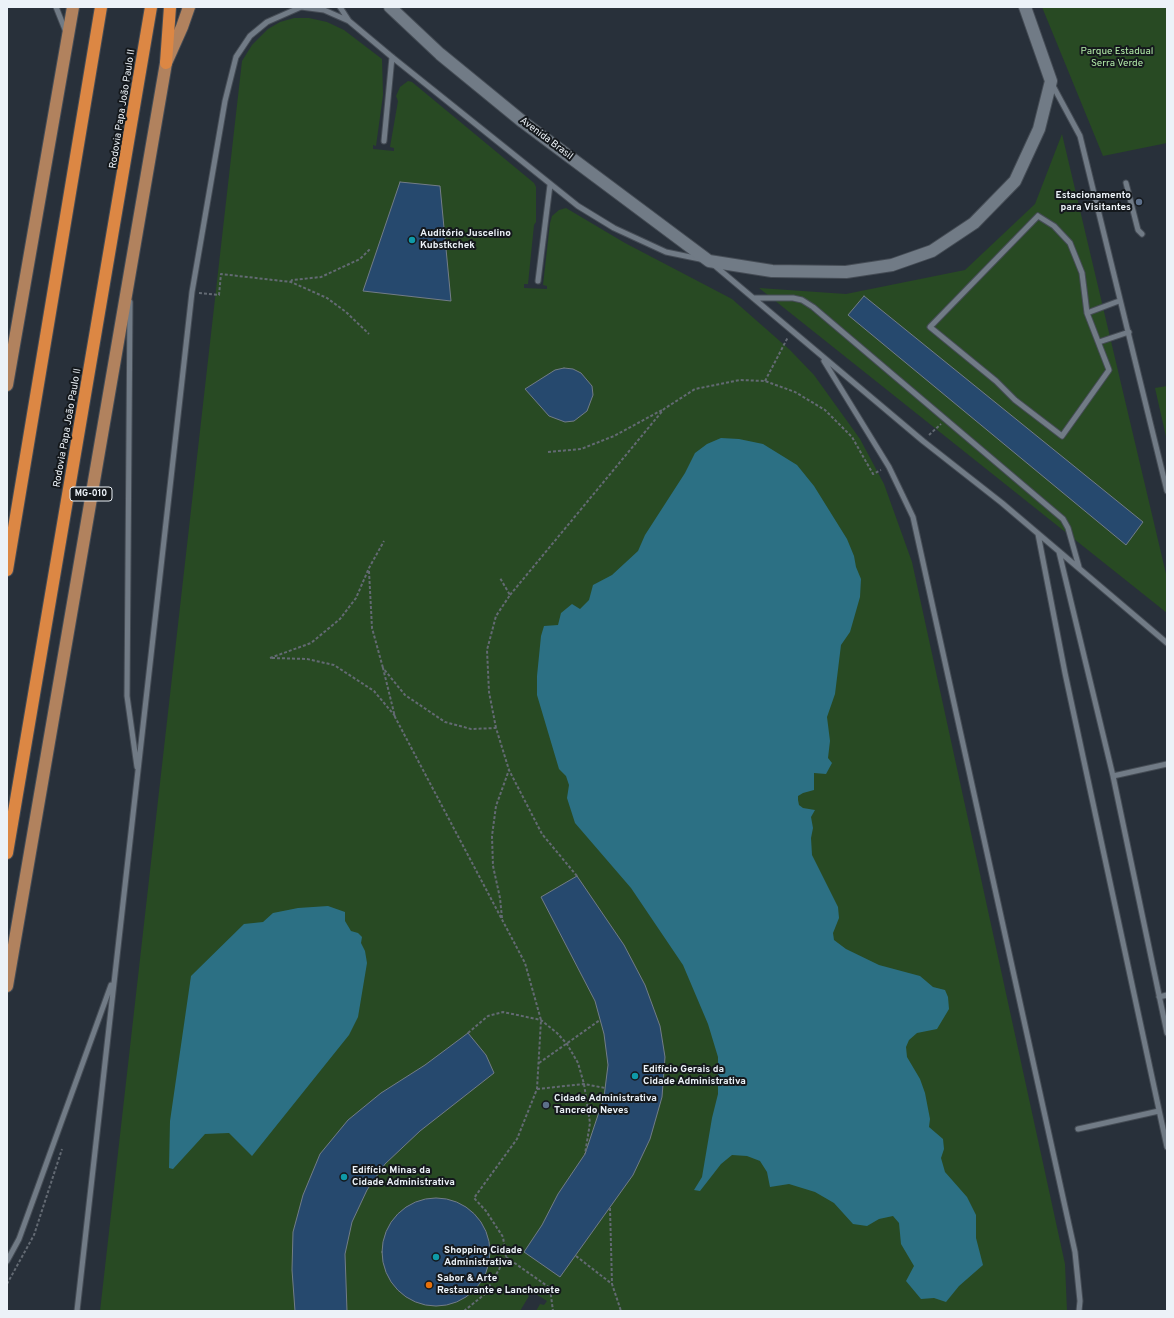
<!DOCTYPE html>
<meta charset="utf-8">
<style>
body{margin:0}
#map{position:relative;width:1174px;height:1318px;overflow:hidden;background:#28303a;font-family:Overpass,sans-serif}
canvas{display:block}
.frame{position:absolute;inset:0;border:8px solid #ecf2f8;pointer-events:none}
</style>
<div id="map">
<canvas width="1174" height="1318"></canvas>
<div class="frame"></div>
</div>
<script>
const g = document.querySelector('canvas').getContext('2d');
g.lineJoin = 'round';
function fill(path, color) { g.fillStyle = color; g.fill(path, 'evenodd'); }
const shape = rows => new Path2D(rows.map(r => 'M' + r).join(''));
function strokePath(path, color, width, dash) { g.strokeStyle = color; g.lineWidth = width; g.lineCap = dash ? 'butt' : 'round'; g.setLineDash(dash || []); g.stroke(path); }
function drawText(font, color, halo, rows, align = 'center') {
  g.font = font + ' Overpass,sans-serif'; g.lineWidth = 4; g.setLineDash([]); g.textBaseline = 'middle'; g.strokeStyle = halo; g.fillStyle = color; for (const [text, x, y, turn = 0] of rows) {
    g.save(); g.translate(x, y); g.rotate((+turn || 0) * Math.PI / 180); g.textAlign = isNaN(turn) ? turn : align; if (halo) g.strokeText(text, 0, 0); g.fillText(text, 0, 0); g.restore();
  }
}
const green = shape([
 [1042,7,1167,7,1167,143,1103,156],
 [294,18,309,18,327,22,344,30,382,59,383,95,376,146,373,145,373,149,394,151,394,148,390,147,398,101,396,96,400,87,408,81,412,82,534,183,536,187,536,222,534,225,528,284,524,284,524,288,547,289,547,286,543,285,550,223,552,216,559,210,566,208,625,243,732,299,790,350,814,375,860,439,884,484,912,562,1065,1264,1067,1311,536,1311,540,1304,544,1305,547,1301,529,1290,526,1294,529,1296,520,1311,100,1311,242,61,252,45,268,29,280,22],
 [1062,134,1167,578,1167,613,759,288,846,294,965,270,1035,204],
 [1167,386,1167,441,1155,388]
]);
const water = shape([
 [721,438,739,439,763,444,797,465,814,486,847,539,854,556,856,567,861,579,860,597,850,632,841,645,835,694,827,717,830,741,828,758,832,763,826,774,814,773,814,790,803,793,798,796,798,800,799,805,803,808,815,810,811,817,813,828,811,838,812,855,838,907,839,918,833,933,834,940,846,949,879,965,920,976,933,987,945,990,948,997,949,1009,937,1029,917,1033,909,1040,906,1047,907,1057,920,1079,925,1093,930,1119,929,1127,943,1139,944,1149,941,1158,945,1172,967,1197,976,1215,976,1238,983,1265,959,1286,946,1302,934,1298,921,1299,906,1281,914,1266,901,1244,899,1223,893,1216,879,1219,867,1226,853,1224,834,1203,815,1192,789,1184,770,1187,767,1172,760,1161,747,1156,732,1155,721,1164,700,1191,694,1190,702,1177,712,1118,718,1094,718,1057,708,1024,683,965,631,888,575,823,567,798,569,785,566,776,559,769,537,695,537,676,541,636,544,626,558,625,561,613,572,604,580,609,589,600,593,585,612,575,638,551,645,535,685,473,695,453,707,444],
 [328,906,345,912,345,921,351,931,358,933,362,937,361,943,365,951,367,963,358,1017,349,1035,252,1156,229,1133,205,1134,173,1169,169,1168,170,1121,191,976,244,924,263,922,273,913,298,908]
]);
const building = shape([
 [400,182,440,186,451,301,363,291,400,182],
 [864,296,1143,522,1126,545,848,315,864,296],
 [564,368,573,369,581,373,592,386,593,395,587,411,574,421,565,422,549,416,525,389,555,370,564,368],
 [577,876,624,945,645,985,660,1026,665,1057,662,1097,650,1139,633,1175,560,1277,524,1252,542,1225,558,1194,585,1154,604,1097,608,1065,604,1034,595,1001,541,897,577,876],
 [468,1033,486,1055,494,1073,420,1131,385,1164,367,1190,352,1222,345,1254,347,1311,295,1311,292,1270,293,1232,303,1195,320,1154,348,1120,381,1093,425,1065,468,1033],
 '382 1252a54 54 0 1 1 108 0a54 54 0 1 1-108 0Z'
]);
const path = shape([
 [291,282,292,280,321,277,360,259,371,248],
 [199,293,219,295,221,274,291,282,327,298,346,312,369,334],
 [765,381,788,337],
 [929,435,941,424],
 [548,452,581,449,614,436,662,410],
 [369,571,372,628,383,668],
 [510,595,664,409,695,389,740,380,765,381,795,392,825,410,852,437,873,474,881,470],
 [270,658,311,643,340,619,356,598,369,568,384,541],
 [272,658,307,659,334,665,374,691,395,716],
 [496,728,489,692,487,650,496,616,510,595,500,578],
 [502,918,500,898,493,866,492,836,496,806,509,770],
 [468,1033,488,1016,503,1012,541,1020,557,1033,567,1044,578,1063,584,1084,590,1123,585,1154],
 [539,1063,600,1020],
 [537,1089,584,1084,605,1088],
 [610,1208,612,1284],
 [576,1256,612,1284,621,1311],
 [506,1257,550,1288,553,1311],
 [7,1284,34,1235,62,1149],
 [464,1311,485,1294,506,1257,503,1237,486,1211,474,1198,517,1139,537,1089,541,1020,525,963,395,717,383,668,405,695,445,722,471,729,496,728,509,770,542,834,577,876]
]);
const service = shape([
 [56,7,66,32],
 [340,7,349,21,392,57,578,206,614,228,666,252,700,259],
 [1052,84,1080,136,1167,491],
 [384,141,392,57],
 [1126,183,1138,230,1142,234],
 [1038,216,1054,226,1070,243,1082,273,1087,313,1109,370,1062,436,1015,400,996,381,930,327,1038,216],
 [714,265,923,441,1002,503,1167,643],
 [538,281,550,185],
 [754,298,793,298,802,300,813,307,1063,519,1068,528,1079,567],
 [130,302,127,696,137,767],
 [1087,313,1119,301],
 [1099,342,1129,332],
 [824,361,889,467,913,517,1075,1252,1080,1301,1079,1311],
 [1038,534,1065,673,1167,1147],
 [1059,552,1113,776,1167,1033],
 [1113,776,1167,764],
 [1159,997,1167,995],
 [1078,1129,1159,1111],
 [7,1261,19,1239,111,985],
 [77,1311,192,292,225,101,236,57,250,36,267,22,301,7,324,10,349,21]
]);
const tertiary = shape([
 [390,7,440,54,523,122,709,261,772,271,846,272,892,265,932,251,974,223,1015,181,1039,129,1051,81,1025,7]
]);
const primary = shape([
 [7,385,73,7],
 [7,986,166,63,182,27,189,7]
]);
const motorway = shape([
 [166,63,170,7],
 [7,570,101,7],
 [7,853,151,7]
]);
const markers = [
 [1139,202,4,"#5c6f8a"],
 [412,240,4,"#0f9aa8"],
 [635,1076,4,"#0f9aa8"],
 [546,1105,4,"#5c6f8a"],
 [344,1177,4,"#0f9aa8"],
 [436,1257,4,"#0f9aa8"],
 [429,1285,4,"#e8710a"]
];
const shields = [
 [91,494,42]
];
const shieldNames = [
 ["MG-010",91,494]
];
const parkNames = [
 ["Parque Estadual",1117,52],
 ["Serra Verde",1117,64]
];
const streetNames = [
 ["Rodovia Papa João Paulo II",123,109,-81],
 ["Avenida Brasil",546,139,37],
 ["Rodovia Papa João Paulo II",68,428,-80]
];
const poiNames = [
 ["Estacionamento",1131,196,"right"],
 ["para Visitantes",1131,208,"right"],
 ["Auditório Juscelino",420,234],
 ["Kubstkchek",420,246],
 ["Edifício Gerais da",643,1070],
 ["Cidade Administrativa",643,1082],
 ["Cidade Administrativa",554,1099],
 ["Tancredo Neves",554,1111],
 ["Edifício Minas da",352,1171],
 ["Cidade Administrativa",352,1183],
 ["Shopping Cidade",444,1251],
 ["Administrativa",444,1263],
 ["Sabor & Arte",437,1279],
 ["Restaurante e Lanchonete",437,1291]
];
fill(green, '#284a23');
fill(water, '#2c7084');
fill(building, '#26496e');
strokePath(building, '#727c87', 1);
strokePath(service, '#454c55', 7);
strokePath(tertiary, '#454c55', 14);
strokePath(primary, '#454c55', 14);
strokePath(motorway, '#454c55', 14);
strokePath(path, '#636a73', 2, [3, 2]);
strokePath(service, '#717b86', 5);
strokePath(tertiary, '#717b86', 12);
strokePath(primary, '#b1825e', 12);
strokePath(motorway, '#dc8744', 12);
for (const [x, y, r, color] of markers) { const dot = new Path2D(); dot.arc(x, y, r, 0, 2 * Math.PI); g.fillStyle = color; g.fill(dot); strokePath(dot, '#14181c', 1.5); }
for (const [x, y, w] of shields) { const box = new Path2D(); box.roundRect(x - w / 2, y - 7, w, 14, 3); g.fillStyle = '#14181c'; g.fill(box); strokePath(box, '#ecf2f8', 1); }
drawText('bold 9px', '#ecf2f8', null, shieldNames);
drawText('10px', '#b2eaa8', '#14181c', parkNames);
drawText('10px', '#ecf2f8', '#14181c', streetNames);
drawText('bold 10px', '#ecf2f8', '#14181c', poiNames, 'left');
</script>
